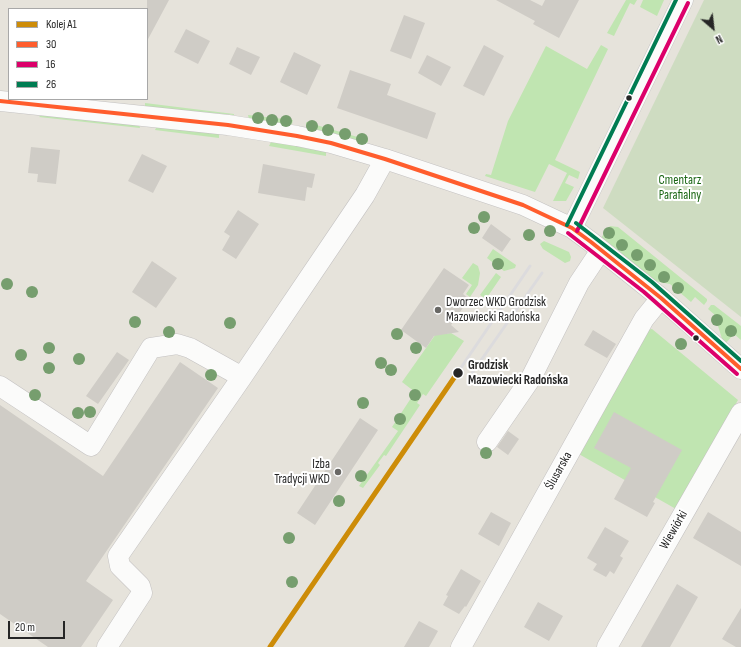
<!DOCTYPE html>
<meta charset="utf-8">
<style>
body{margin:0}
#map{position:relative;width:741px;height:647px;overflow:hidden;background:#e6e3db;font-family:"Sofia Sans Condensed",sans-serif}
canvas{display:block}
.legend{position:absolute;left:8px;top:8px;width:140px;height:92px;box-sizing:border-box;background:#fff;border:1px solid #a8a8a8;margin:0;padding:5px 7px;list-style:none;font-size:12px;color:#262626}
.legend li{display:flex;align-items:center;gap:8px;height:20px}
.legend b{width:20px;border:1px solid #a8a8a8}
.north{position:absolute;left:693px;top:8px;width:40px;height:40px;-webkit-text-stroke:3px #fff;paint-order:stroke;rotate:152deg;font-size:11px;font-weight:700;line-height:16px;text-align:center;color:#262626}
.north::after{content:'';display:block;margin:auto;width:14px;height:18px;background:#262626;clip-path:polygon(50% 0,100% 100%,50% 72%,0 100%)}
.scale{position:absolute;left:8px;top:621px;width:57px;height:18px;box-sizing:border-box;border:2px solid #262626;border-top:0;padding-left:5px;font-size:12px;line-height:14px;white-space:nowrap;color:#262626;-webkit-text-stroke:3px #fff;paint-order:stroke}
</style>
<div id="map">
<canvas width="741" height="647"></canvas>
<ul class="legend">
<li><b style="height:5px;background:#cd8c08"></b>Kolej A1</li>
<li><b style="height:5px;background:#ff5d2d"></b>30</li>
<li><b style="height:5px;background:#dc006a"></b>16</li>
<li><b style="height:5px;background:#007c52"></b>26</li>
</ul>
<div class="north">N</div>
<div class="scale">20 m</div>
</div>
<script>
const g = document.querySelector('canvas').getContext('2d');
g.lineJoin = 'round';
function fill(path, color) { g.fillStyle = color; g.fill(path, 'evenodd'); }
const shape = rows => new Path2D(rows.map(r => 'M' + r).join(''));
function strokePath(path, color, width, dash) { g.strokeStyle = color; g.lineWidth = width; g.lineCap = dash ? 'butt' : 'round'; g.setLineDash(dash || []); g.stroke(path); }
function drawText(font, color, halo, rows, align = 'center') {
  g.font = font + ' "Sofia Sans Condensed",sans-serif'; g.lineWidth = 4; g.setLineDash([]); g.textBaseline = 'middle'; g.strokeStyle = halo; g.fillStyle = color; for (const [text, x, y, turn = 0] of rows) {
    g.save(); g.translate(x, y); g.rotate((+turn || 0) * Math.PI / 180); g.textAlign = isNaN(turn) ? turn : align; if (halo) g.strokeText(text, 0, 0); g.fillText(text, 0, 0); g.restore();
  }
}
const green = shape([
 [626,0,637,0,634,5,630,3,614,36,607,33],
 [643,0,664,0,657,16,640,7],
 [601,45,608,49,555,160,580,172,578,179,569,175,565,183,574,187,566,201,553,201,567,173,549,164,535,192,485,176,486,174,491,175,508,121,546,46,587,69],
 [145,103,234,114,234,115,145,107],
 [42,114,139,124,140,128,39,117],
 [248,115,293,120,292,124,290,126,249,119],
 [306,122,368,140,368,142,365,144,306,129],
 [157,126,219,133,219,138,155,130],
 [272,140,326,151,326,156,269,146],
 [610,226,618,227,707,299,707,301,704,305,695,297,691,302,670,284,654,281,600,239],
 [544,241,569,252,571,257,570,261,565,263,543,249,540,244],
 [493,249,516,265,515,268,504,271,487,258],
 [473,263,478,266,480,273,478,285,470,297,466,294,472,285,462,278],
 [496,273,501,277,486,299,480,295],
 [711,305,714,305,741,326,741,340,734,334,725,344,723,342,718,326,712,321,716,316,708,309],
 [652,329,738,400,676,509,577,453,646,330],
 [438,331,444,334,451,333,464,341,426,396,423,394,417,403,420,405,386,456,384,455,378,463,380,465,363,488,359,486,398,431,392,427,415,392,402,382]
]);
const cemetery = shape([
 [704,0,741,0,741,317,603,208]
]);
const building = shape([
 [147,0,169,0,147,41],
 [496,0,530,0,542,6,545,0,579,0,559,38,533,24,535,21],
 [404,15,425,23,411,59,390,51],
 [186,29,210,41,198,64,174,52],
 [484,45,504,56,484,96,463,86],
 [237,47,260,57,251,75,229,64],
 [294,52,321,65,307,95,280,82],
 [427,55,451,67,441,86,418,73],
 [350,70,391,84,387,95,436,113,427,139,337,108],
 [31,147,60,150,56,184,37,182,38,174,28,173],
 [142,154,167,166,153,193,128,181],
 [263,164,315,174,312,188,307,187,305,201,258,193],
 [238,210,259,224,236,259,222,250,230,236,224,232],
 [491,224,511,239,502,252,482,238],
 [152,261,177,278,156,308,132,292],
 [444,268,469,285,463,294,469,299,451,325,459,332,434,336,426,348,401,330],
 [593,330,616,344,607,358,584,345],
 [117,352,129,360,98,404,86,396],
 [180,362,218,388,86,581,113,600,81,647,48,647,0,614,0,405,103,476],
 [614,412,682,450,653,502,655,503,647,517,614,499,631,468,594,448],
 [360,418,378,430,315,525,297,513],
 [508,431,519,439,508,455,497,447],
 [491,512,511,523,499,546,478,534],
 [708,512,741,532,741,566,693,538],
 [605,527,629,541,620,556,623,558,614,574,610,571,606,577,593,570,597,564,587,558],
 [461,569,481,581,466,607,465,606,459,614,443,605,448,596,446,595],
 [677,584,698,597,670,647,641,647],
 [538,602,563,616,549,641,524,627],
 [741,608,741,647,736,647,722,639],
 [419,621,438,631,429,647,404,647]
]);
const minor = shape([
 [0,101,228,125,297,136,331,143,385,159,523,205,572,228,591,242,661,298,741,369],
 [572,228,683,0],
 [0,386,91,446,151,348,177,344,190,348,242,377],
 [487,442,531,378,579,283,601,250],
 [107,647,142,593,140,586,120,566,118,556,242,377,365,195,385,159],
 [461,647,644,319,661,298],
 [607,647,741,413]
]);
const rail = shape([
 [458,372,530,266],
 [468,379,542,273]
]);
const bus1 = shape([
 [0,101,228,125,297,136,331,143,385,159,523,205,572,228,591,242,661,298,741,369]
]);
const bus2 = shape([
 [577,231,688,3],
 [568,233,644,292,737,374]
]);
const bus3 = shape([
 [576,223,652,282,741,361],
 [567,225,676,0]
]);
const rail1 = shape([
 [270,647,458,372]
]);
const trees = [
 [258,118],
 [272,120],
 [286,121],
 [312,126],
 [328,130],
 [345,134],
 [362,139],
 [484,217],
 [474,228],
 [550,231],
 [609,233],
 [529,235],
 [622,245],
 [637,255],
 [498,264],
 [650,265],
 [664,277],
 [7,284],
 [678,288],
 [32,292],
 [717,320],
 [135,322],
 [230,323],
 [731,331],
 [169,332],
 [397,334],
 [681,344],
 [49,348],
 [416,348],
 [21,355],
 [79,359],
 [381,363],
 [49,368],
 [391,370],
 [211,375],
 [35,395],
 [415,395],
 [363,403],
 [90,412],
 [78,413],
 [400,419],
 [486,453],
 [361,476],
 [339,501],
 [289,538],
 [292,582]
];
const markers = [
 [629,98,3.5,"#262626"],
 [438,310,4,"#696865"],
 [696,338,3.5,"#262626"],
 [458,373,5.5,"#262626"],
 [338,472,4,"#696865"]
];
const parkNames = [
 ["Cmentarz",680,181],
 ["Parafialny",680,196]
];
const poiNames = [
 ["Dworzec WKD Grodzisk",446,303],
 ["Mazowiecki Radońska",446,318],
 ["Izba",330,465,"right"],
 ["Tradycji WKD",330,480,"right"]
];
const stopNames = [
 ["Grodzisk",468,366],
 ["Mazowiecki Radońska",468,381]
];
const streetNames = [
 ["Ślusarska",559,471,-61],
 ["Wiewiórki",674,530,-60]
];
fill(green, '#c0e5b1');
fill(cemetery, '#cedcc1');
fill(building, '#cfccc6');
strokePath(minor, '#c3c1c1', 21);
strokePath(minor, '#fbfbfa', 20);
strokePath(rail, '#dcdbdd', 3);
strokePath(bus1, '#ff5d2d', 4);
strokePath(bus2, '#dc006a', 4);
strokePath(bus3, '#007c52', 4);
strokePath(rail1, '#cd8c08', 5);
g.fillStyle = '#769e6e';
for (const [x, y] of trees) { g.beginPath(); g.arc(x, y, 6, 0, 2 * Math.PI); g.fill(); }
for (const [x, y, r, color] of markers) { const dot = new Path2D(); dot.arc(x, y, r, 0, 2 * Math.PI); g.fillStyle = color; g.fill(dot); strokePath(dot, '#fff', 1.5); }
drawText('13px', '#1a6614', '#fff', parkNames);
drawText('13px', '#262626', '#fff', poiNames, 'left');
drawText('bold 13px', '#262626', '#fff', stopNames, 'left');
drawText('13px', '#262626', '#fff', streetNames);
</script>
